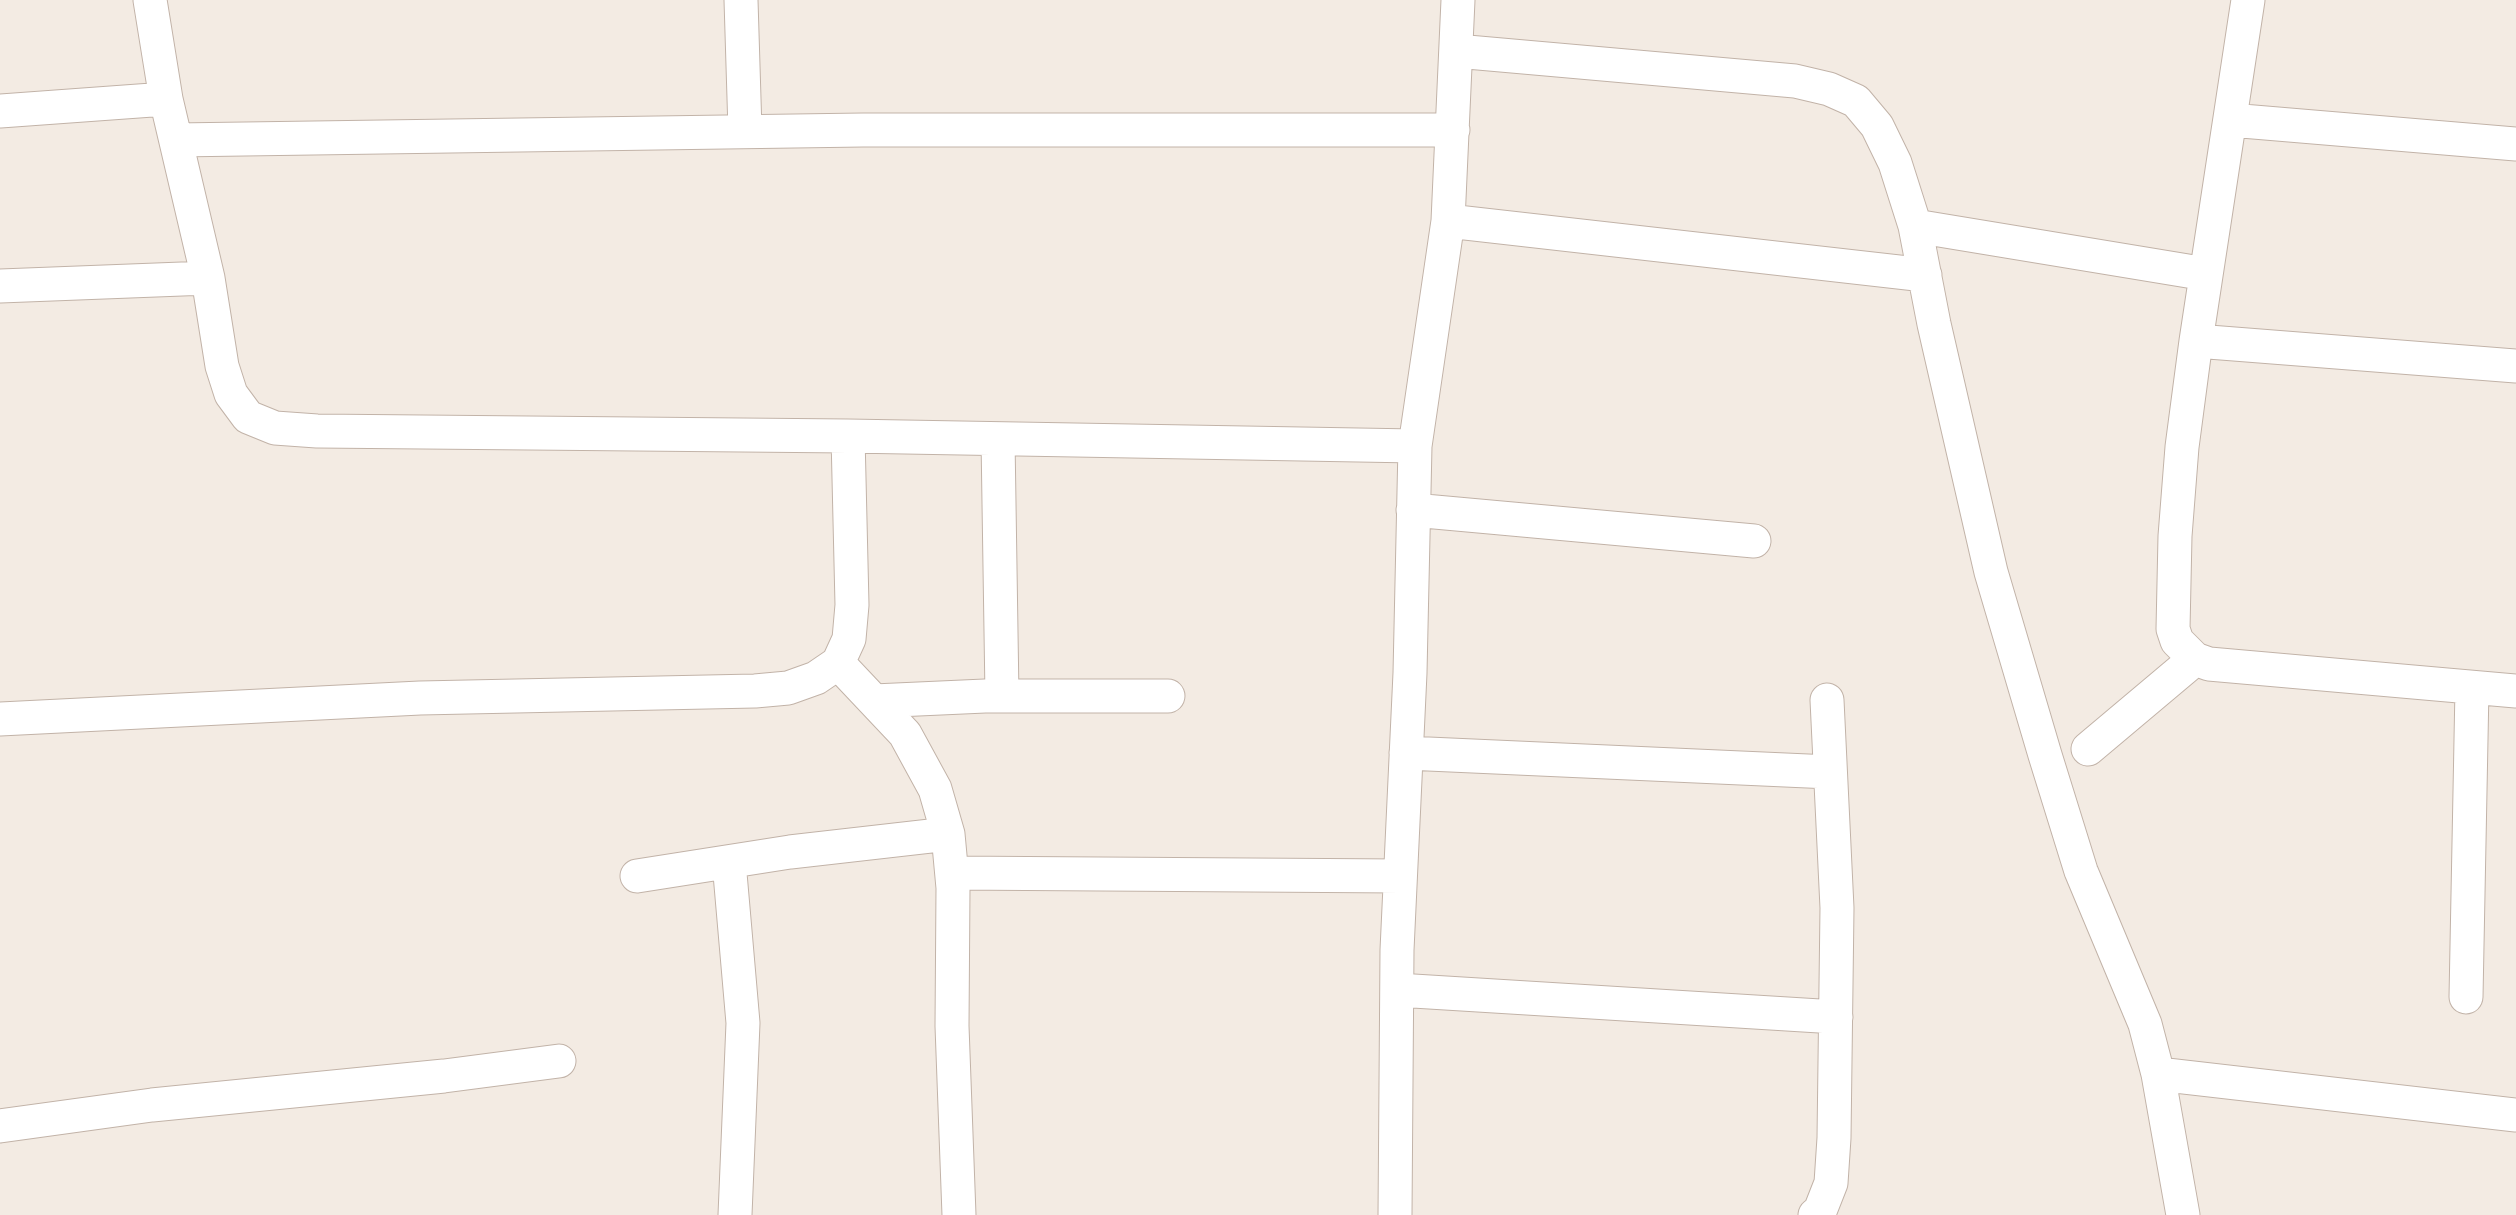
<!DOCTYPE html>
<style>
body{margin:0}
canvas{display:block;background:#f3ebe3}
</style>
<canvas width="2516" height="1215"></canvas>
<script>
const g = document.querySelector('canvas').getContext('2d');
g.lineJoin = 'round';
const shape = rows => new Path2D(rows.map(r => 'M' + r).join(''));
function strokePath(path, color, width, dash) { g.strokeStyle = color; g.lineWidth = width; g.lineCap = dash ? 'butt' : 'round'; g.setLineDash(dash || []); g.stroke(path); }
const minor = shape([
 [150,0,166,99,208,278,222,366,231,394,248,417,275,428,317,431,848,436,1415,446],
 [741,0,745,131],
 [2248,0,2196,341,2182,447,2175,536,2173,629,2177,641,2195,659,2209,664,2516,691],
 [1456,51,1795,81,1829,89,1856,101,1877,126,1895,163,1915,226,1934,324,1991,572,2045,755,2081,871,2145,1024,2158,1074,2183,1215],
 [0,111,166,99],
 [2230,120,2516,144],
 [176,140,863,130,1453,130],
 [1448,221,1925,275],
 [1915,226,2206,274],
 [0,286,208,278],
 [2196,341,2516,366],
 [998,439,1002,696],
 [1413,510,1754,541],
 [838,663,905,734,935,789,948,834,953,888,952,1026,959,1215],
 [874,701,985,696,1168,696],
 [0,719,420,698,755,691,788,688,816,678,838,663,849,639,852,605,848,436],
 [2088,749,2195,659],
 [1406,753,1830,772],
 [729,862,743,1023,735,1215],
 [952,873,1400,876],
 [637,876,790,852,948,834],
 [1397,990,1836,1017],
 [2466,997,2472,688],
 [2158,1074,2516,1115],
 [0,1126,152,1105,444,1076,559,1061],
 [1395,1215,1397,950,1410,673,1415,446,1448,221,1458,0],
 [1815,1215,1820,1211,1831,1183,1834,1138,1837,908,1827,700]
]);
strokePath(minor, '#c2b3a8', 35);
strokePath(minor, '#fff', 33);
</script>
